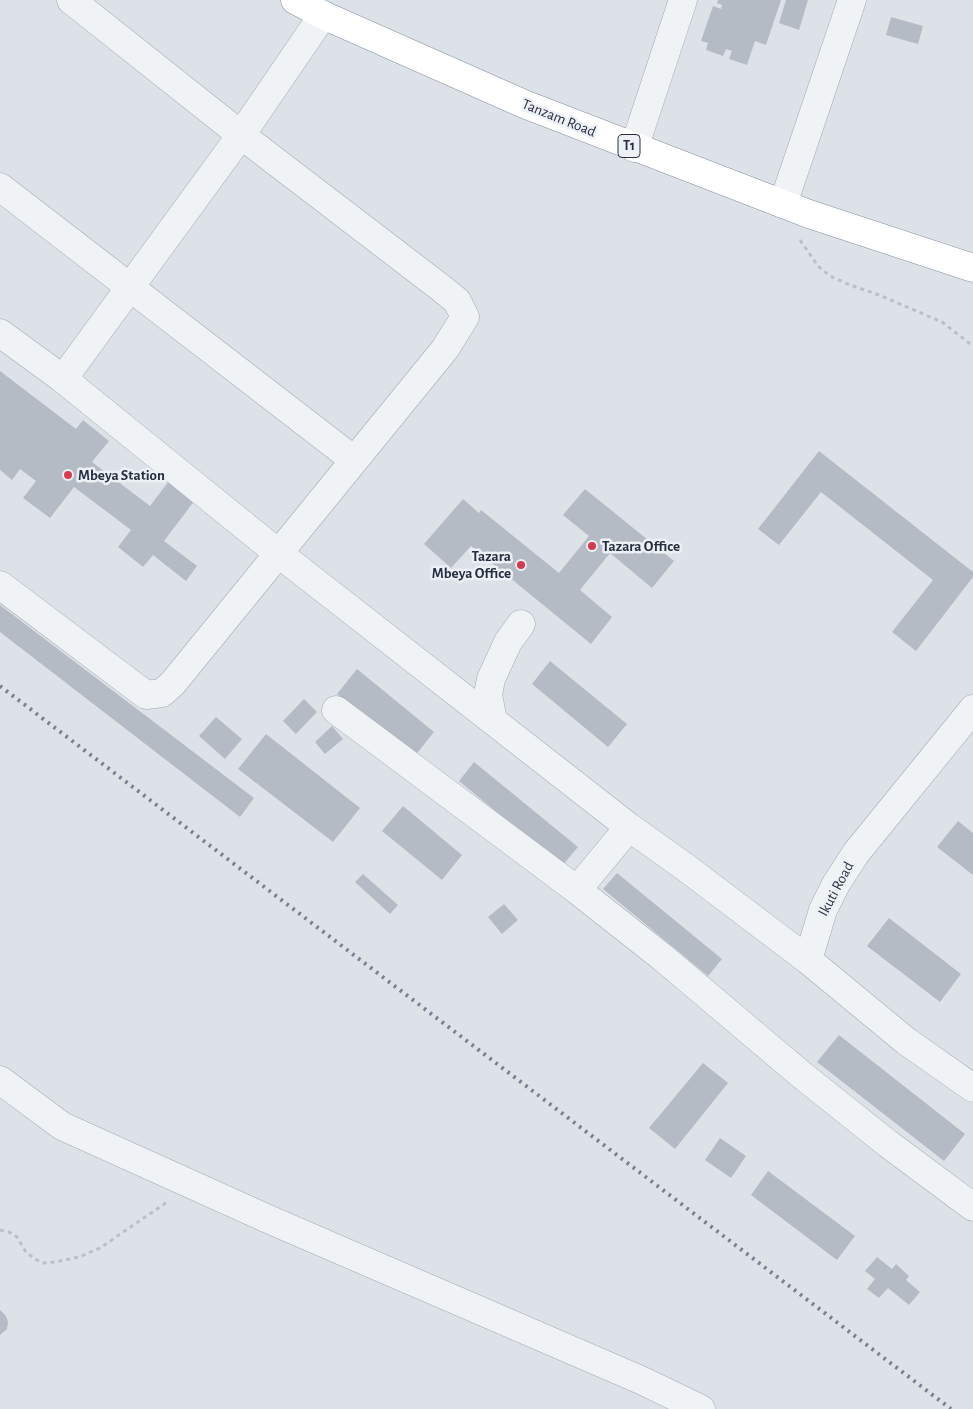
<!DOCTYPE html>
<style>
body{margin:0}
canvas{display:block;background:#dde2e8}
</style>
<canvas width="973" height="1409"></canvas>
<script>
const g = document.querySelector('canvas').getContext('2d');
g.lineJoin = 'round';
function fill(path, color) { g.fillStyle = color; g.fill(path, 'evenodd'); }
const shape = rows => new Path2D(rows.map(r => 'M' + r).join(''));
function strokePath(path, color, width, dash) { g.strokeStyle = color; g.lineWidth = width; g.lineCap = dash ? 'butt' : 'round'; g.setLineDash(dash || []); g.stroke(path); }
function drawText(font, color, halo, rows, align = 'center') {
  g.font = font + ' "Alegreya Sans",sans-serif'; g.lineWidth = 5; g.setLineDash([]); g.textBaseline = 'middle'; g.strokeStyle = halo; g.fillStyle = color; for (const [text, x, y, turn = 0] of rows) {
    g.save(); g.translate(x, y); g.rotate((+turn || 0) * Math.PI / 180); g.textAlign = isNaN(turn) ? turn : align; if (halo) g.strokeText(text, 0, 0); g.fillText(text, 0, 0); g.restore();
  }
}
const building = shape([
 [718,0,781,0,766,45,755,41,747,65,729,59,732,51,726,49,723,56,706,50,708,43,701,41,713,6,721,9,722,5,717,3],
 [786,0,808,0,799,30,779,23],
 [891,17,923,26,918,44,886,35],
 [0,371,76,429,83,420,109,441,92,462,150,506,169,481,195,500,164,541,197,566,186,581,153,555,143,567,118,547,131,530,74,487,50,518,23,498,36,481,20,469,12,480,0,470],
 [819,451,973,572,973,577,916,651,892,632,933,580,821,492,779,545,758,529],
 [585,489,674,561,652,588,610,553,580,590,612,617,591,644,471,546,451,568,424,544,463,499,479,513,481,510,559,573,589,536,563,515],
 [0,605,254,798,240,817,0,632],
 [550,661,627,724,608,747,532,684],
 [357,669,434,732,414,757,337,694],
 [304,699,317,712,296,734,283,721],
 [216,717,242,739,225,759,199,736],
 [332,726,343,739,325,754,315,742],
 [266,734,360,808,333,842,238,769],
 [474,762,578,847,562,866,459,781],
 [403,806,462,855,442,880,382,831],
 [958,821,973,833,973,875,937,847],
 [617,873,722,959,708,976,603,889],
 [363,874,398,905,390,914,355,882],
 [504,904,518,920,502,934,488,917],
 [889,918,961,974,940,1002,867,946],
 [839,1035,965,1134,944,1161,817,1062],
 [703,1063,728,1083,675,1149,649,1128],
 [720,1138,746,1156,731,1178,705,1160],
 [768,1171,855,1236,837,1260,751,1195],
 [877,1257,892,1269,896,1264,909,1276,906,1280,920,1292,909,1305,888,1288,879,1298,867,1289,875,1279,865,1271],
 [0,1310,6,1316,8,1322,7,1329,0,1335]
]);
const path = shape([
 [800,240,818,266,830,276,850,285,879,295,942,322,973,346],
 [0,1230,9,1232,17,1237,26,1252,35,1259,43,1263,55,1262,79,1257,100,1248,167,1202]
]);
const minor = shape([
 [634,148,683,0],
 [0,187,354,460],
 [783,204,852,0],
 [0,333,63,379,278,553,629,827,685,867,808,960],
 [63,379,241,135,323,15],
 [0,585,146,695,162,693,173,683,445,349,465,317,457,301,441,288,241,135,71,0],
 [973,709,856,853,836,884,823,910,808,960,906,1041,973,1088],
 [336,710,577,890,662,957,803,1076,887,1143,973,1207],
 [493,721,488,695,491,679,508,642,521,624],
 [577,890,629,827],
 [0,1080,62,1126,268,1219,643,1381,701,1409]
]);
const highway = shape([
 [295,0,323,15,524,104,809,214,973,268]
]);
const rail = shape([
 [0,686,951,1409]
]);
const markers = [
 [68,475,5,"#d73952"],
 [592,546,5,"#d73952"],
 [521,565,5,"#d73952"]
];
const shields = [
 [629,146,22]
];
const shieldNames = [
 ["T1",629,146]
];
const streetNames = [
 ["Tanzam Road",559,118,22],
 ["Ikuti Road",836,889,-62]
];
const poiNames = [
 ["Mbeya Station",78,475],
 ["Tazara Office",602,546],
 ["Tazara",511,556,"right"],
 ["Mbeya Office",511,573,"right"]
];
fill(building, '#b4bbc5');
strokePath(minor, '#a2a9b2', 29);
strokePath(highway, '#848fa0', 29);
strokePath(path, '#bbc0c7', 3, [4, 4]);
strokePath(minor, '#f0f3f6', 28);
strokePath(highway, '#fff', 28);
strokePath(rail, '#768193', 4, [2.5, 5]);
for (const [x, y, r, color] of markers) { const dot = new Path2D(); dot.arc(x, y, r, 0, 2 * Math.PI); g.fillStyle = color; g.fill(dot); strokePath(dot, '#edf1f6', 2); }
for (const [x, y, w] of shields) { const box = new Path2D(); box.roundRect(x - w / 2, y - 11.5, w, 23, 4); g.fillStyle = '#edf1f6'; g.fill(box); strokePath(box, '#262f40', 1); }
drawText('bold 14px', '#262f40', null, shieldNames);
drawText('15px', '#262f40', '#edf1f6', streetNames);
drawText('bold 15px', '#262f40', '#edf1f6', poiNames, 'left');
</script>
